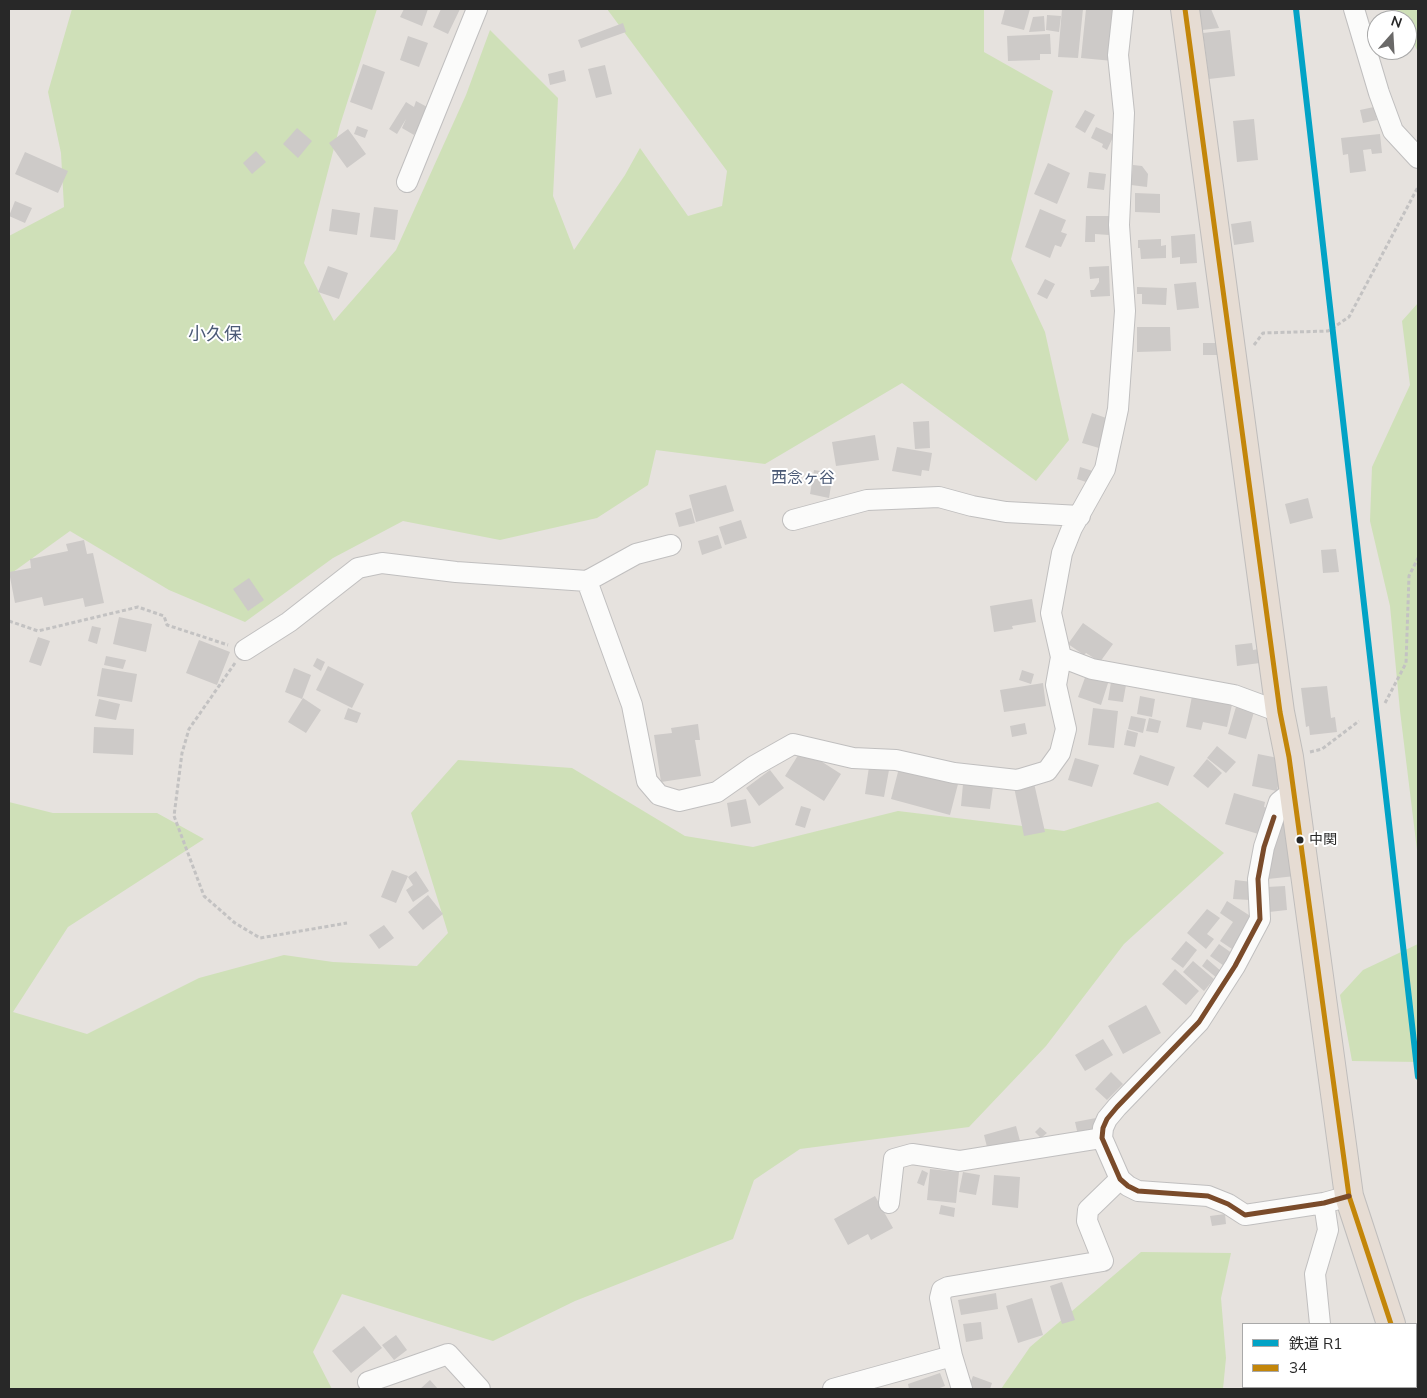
<!DOCTYPE html>
<meta charset="utf-8">
<style>
body{margin:0}
#map{position:relative;width:1427px;height:1398px;overflow:hidden;background:#e6e2de;font-family:Mulish,"Noto Sans JP",sans-serif}
canvas{display:block}
.frame{position:absolute;inset:0;border:10px solid #282828;pointer-events:none}
.legend{position:absolute;left:1242px;top:1323px;width:175px;height:65px;box-sizing:border-box;background:#fff;border:1px solid #a9a9a9;margin:0;padding:6px 9px;list-style:none;font-size:15px;color:#282828}
.legend li{display:flex;align-items:center;gap:10px;height:25px}
.legend b{width:25px;border:1px solid #a9a9a9}
.north{position:absolute;left:1367px;top:10px;width:50px;height:50px;box-sizing:border-box;background:#fff;border:1px solid #a9a9a9;border-radius:50%;rotate:19deg;font-size:14px;font-weight:700;line-height:20px;text-align:center;color:#282828}
.north::after{content:'';display:block;margin:auto;width:18px;height:22px;background:#6a6968;clip-path:polygon(50% 0,100% 100%,50% 72%,0 100%)}
</style>
<div id="map">
<canvas width="1427" height="1398"></canvas>
<div class="frame"></div>
<ul class="legend">
<li><b style="height:6px;background:#02a3c6"></b>鉄道 R1</li>
<li><b style="height:6px;background:#c3860a"></b>34</li>
</ul>
<div class="north">N</div>
</div>
<script>
const g = document.querySelector('canvas').getContext('2d');
g.lineJoin = 'round';
function fill(path, color) { g.fillStyle = color; g.fill(path, 'evenodd'); }
const shape = rows => new Path2D(rows.map(r => 'M' + r).join(''));
function strokePath(path, color, width, dash) { g.strokeStyle = color; g.lineWidth = width; g.lineCap = dash ? 'butt' : 'round'; g.setLineDash(dash || []); g.stroke(path); }
function drawText(font, color, halo, rows, align = 'center') {
  g.font = font + ' Mulish,"Noto Sans JP",sans-serif'; g.lineWidth = 4; g.setLineDash([]); g.textBaseline = 'middle'; g.strokeStyle = halo; g.fillStyle = color; for (const [text, x, y, turn = 0] of rows) {
    g.save(); g.translate(x, y); g.rotate((+turn || 0) * Math.PI / 180); g.textAlign = isNaN(turn) ? turn : align; if (halo) g.strokeText(text, 0, 0); g.fillText(text, 0, 0); g.restore();
  }
}
const green = shape([
 [72,9,377,9,340,125,304,263,334,321,396,250,466,95,490,30,558,98,553,196,574,250,625,175,640,148,688,216,722,206,727,171,607,9,984,9,984,52,1053,91,1011,259,1045,332,1069,440,1036,481,902,383,765,464,656,450,648,485,597,518,500,540,403,521,333,558,245,622,169,590,70,531,9,575,9,236,64,207,61,153,48,92],
 [1396,9,1418,9,1418,52,1407,30,1407,20,1402,20],
 [1418,303,1418,858,1400,711,1390,606,1370,521,1372,467,1410,385,1402,321],
 [458,760,572,768,685,836,753,847,898,811,1064,831,1158,802,1224,853,1124,944,1046,1046,969,1127,800,1149,754,1180,733,1239,575,1301,493,1341,342,1294,313,1352,332,1389,9,1389,9,802,53,813,157,813,204,839,68,927,13,1012,87,1034,199,978,284,955,333,962,417,966,448,933,411,813],
 [1418,944,1418,1062,1352,1061,1340,995,1363,970],
 [1141,1252,1231,1253,1221,1298,1226,1358,1223,1389,1001,1389,1030,1347]
]);
const building = shape([
 [404,9,428,9,422,26,400,17],
 [441,9,460,9,448,34,433,27],
 [1005,9,1030,9,1024,30,1001,24],
 [1062,9,1083,9,1078,58,1058,57],
 [1086,9,1117,9,1113,61,1081,58],
 [1199,9,1211,9,1219,28,1202,30],
 [1047,15,1061,16,1059,32,1046,30],
 [1044,16,1045,31,1029,32,1033,17],
 [623,23,626,32,581,48,578,40],
 [1230,30,1235,76,1209,79,1203,33],
 [1050,34,1051,54,1040,54,1040,60,1008,61,1007,36],
 [408,36,428,43,419,67,400,60],
 [363,64,385,72,372,110,350,102],
 [605,65,612,94,596,98,588,69],
 [564,70,566,81,550,85,548,74],
 [416,101,429,108,414,135,402,128,406,119,397,134,389,129,406,102,414,107],
 [1374,107,1377,120,1363,123,1360,110],
 [1085,110,1095,115,1085,133,1075,127],
 [1254,119,1258,160,1237,162,1233,121],
 [357,126,368,130,365,138,354,134],
 [1096,127,1114,135,1107,150,1102,147,1103,144,1091,138],
 [297,128,312,141,298,158,283,144],
 [348,129,366,154,347,168,329,143],
 [1380,134,1382,153,1372,154,1371,149,1363,150,1366,171,1350,173,1348,154,1343,155,1341,138],
 [256,151,266,162,252,174,243,163],
 [25,152,68,171,58,193,15,174],
 [1048,163,1070,173,1057,204,1034,194],
 [1133,165,1142,166,1148,174,1147,187,1131,185],
 [1089,172,1106,174,1104,190,1087,188],
 [1135,193,1160,194,1160,213,1135,212],
 [15,201,32,208,25,223,9,216],
 [374,207,398,210,395,240,370,237],
 [332,209,360,213,357,235,329,231],
 [1040,209,1066,220,1061,232,1067,234,1061,247,1055,245,1050,258,1025,247],
 [1086,216,1109,216,1109,235,1095,234,1095,242,1085,242],
 [1251,221,1254,242,1234,245,1231,224],
 [1195,234,1197,263,1180,264,1180,257,1172,258,1171,236],
 [1161,239,1161,246,1166,245,1166,258,1141,259,1140,248,1138,248,1138,240],
 [328,266,348,273,339,299,318,292],
 [1109,266,1110,296,1091,297,1090,290,1094,290,1099,282,1099,278,1090,279,1089,267],
 [1045,279,1055,284,1047,299,1037,294],
 [1196,282,1199,308,1177,310,1174,284],
 [1137,287,1167,288,1166,305,1142,304,1142,294,1137,294],
 [1137,327,1170,327,1171,351,1137,352],
 [1203,343,1224,343,1224,355,1203,355],
 [1092,413,1109,419,1099,448,1082,443],
 [929,421,930,448,915,449,913,422],
 [875,435,879,460,836,466,832,442],
 [897,447,932,453,929,471,922,470,921,476,892,471],
 [1080,467,1096,472,1092,484,1077,479],
 [814,470,833,473,829,498,810,494],
 [726,485,734,511,696,522,689,495],
 [1308,498,1313,518,1290,524,1285,504],
 [691,508,695,523,679,527,675,513],
 [741,520,747,538,725,545,719,527],
 [718,535,722,548,702,555,698,541],
 [84,540,87,554,93,553,104,603,85,607,83,598,44,606,42,597,15,603,9,572,31,568,30,559,68,551,66,544],
 [1336,549,1339,572,1323,573,1321,550],
 [249,578,264,600,248,611,233,589],
 [1032,599,1036,622,1012,626,1013,629,994,632,990,606],
 [119,617,152,624,146,652,113,644],
 [1083,623,1113,644,1100,662,1086,653,1084,655,1068,644],
 [92,626,101,628,97,644,88,641],
 [38,637,50,641,41,666,29,662],
 [199,640,230,652,217,685,186,673],
 [1252,643,1253,650,1259,649,1260,663,1237,666,1235,645],
 [106,656,126,660,123,669,104,665],
 [317,658,325,662,321,671,313,666],
 [328,666,364,684,352,708,316,690],
 [102,668,137,674,132,702,97,696],
 [294,668,311,675,302,699,285,692],
 [1022,670,1034,674,1031,684,1019,680],
 [1087,672,1109,680,1101,705,1078,697],
 [1111,682,1126,685,1123,702,1108,700],
 [1043,683,1046,706,1004,712,1000,690],
 [1327,686,1331,718,1335,717,1337,732,1310,735,1309,726,1306,727,1301,688],
 [1193,691,1233,700,1227,727,1203,722,1201,730,1186,727],
 [1140,696,1155,699,1152,717,1137,714],
 [303,698,321,710,306,733,288,722],
 [99,699,120,704,116,720,95,716],
 [1238,700,1256,705,1246,739,1228,734],
 [348,708,361,713,357,723,344,719],
 [1093,708,1118,711,1114,748,1088,745],
 [1131,716,1146,719,1143,733,1128,729],
 [1149,718,1161,721,1158,733,1146,731],
 [1025,723,1027,734,1012,737,1010,726],
 [698,724,700,740,695,740,701,776,661,782,654,735,672,733,671,728],
 [94,727,134,729,133,755,93,753],
 [1127,730,1138,733,1135,747,1124,745],
 [1217,746,1236,762,1226,773,1207,758],
 [802,749,841,774,824,801,785,776],
 [1258,754,1283,759,1277,791,1252,786],
 [1140,755,1175,767,1168,786,1133,774],
 [1075,758,1099,765,1092,787,1068,780],
 [1207,759,1222,773,1208,788,1193,776],
 [869,767,889,770,884,797,865,794],
 [899,768,958,784,950,815,891,799],
 [770,770,784,788,759,806,746,788],
 [1034,783,1045,832,1024,836,1014,787],
 [963,784,993,787,990,809,961,806],
 [1234,793,1265,802,1264,807,1273,810,1265,836,1225,824],
 [746,799,751,823,731,827,727,803],
 [801,806,811,809,805,828,795,825],
 [1289,816,1295,876,1268,879,1277,818],
 [392,870,408,876,396,903,381,897],
 [416,871,429,891,413,902,406,890,413,885,408,877],
 [1235,880,1252,882,1250,900,1233,899],
 [1285,886,1287,910,1269,912,1267,887],
 [428,895,443,914,423,930,408,912],
 [1227,901,1255,919,1235,951,1220,941,1233,922,1220,913],
 [1207,909,1220,918,1207,934,1214,939,1206,949,1187,933],
 [384,925,394,938,379,949,369,935],
 [1186,941,1197,950,1183,968,1171,959],
 [1219,944,1236,956,1227,968,1210,956],
 [1207,959,1222,972,1217,978,1202,966],
 [1193,961,1214,979,1204,991,1183,972],
 [1175,969,1199,991,1186,1005,1162,984],
 [1146,1005,1161,1033,1123,1054,1108,1026],
 [1103,1039,1113,1055,1085,1071,1075,1055],
 [1111,1072,1123,1084,1107,1100,1095,1089],
 [1096,1118,1098,1131,1078,1135,1075,1122],
 [1016,1126,1020,1141,988,1151,984,1135],
 [1040,1127,1047,1133,1041,1138,1035,1132],
 [930,1169,959,1172,956,1203,927,1200],
 [922,1170,928,1173,924,1186,917,1183],
 [963,1172,980,1175,976,1195,959,1192],
 [994,1175,1020,1177,1018,1208,992,1205],
 [875,1196,893,1228,871,1240,868,1234,848,1245,834,1219],
 [941,1205,955,1208,954,1217,939,1214],
 [1225,1214,1226,1224,1212,1226,1210,1216],
 [1062,1282,1075,1320,1062,1324,1050,1286],
 [996,1293,998,1309,961,1315,958,1300],
 [1032,1298,1043,1335,1018,1343,1006,1306],
 [981,1322,983,1339,966,1342,963,1324],
 [364,1326,382,1348,351,1373,332,1351],
 [396,1335,407,1350,394,1360,382,1345],
 [940,1373,945,1386,937,1389,909,1389,908,1384],
 [973,1376,992,1383,990,1389,968,1389],
 [430,1380,438,1389,420,1389]
]);
const path = shape([
 [1254,345,1263,333,1328,331,1349,317,1418,187],
 [9,621,38,631,138,607,164,616,167,625,228,645],
 [235,663,189,729,182,753,174,816,204,896,235,923,260,938,347,923],
 [1385,703,1406,663,1409,576,1418,558],
 [1310,752,1322,749,1359,721]
]);
const minor = shape([
 [1123,9,1118,55,1124,113,1119,225,1125,311,1118,409,1105,469,1072,528,1062,553,1051,613,1061,657,1092,669,1234,695,1280,712],
 [1354,9,1379,93,1393,131,1418,158],
 [407,182,477,9],
 [793,520,867,500,939,497,972,506,1006,512,1080,516],
 [587,581,632,705,647,781,659,795,679,801,717,792,754,766,793,744,853,758,896,760,954,773,1017,780,1047,771,1060,753,1066,729,1056,685,1061,657],
 [245,650,289,622,358,568,382,563,456,572,587,581,636,554,671,545],
 [1293,791,1279,802,1264,847,1258,879,1260,919,1235,966,1199,1022,1117,1107,1107,1119,1103,1128,1102,1138,1120,1179,1128,1186,1138,1191,1208,1196,1228,1204,1245,1215,1324,1203,1349,1196],
 [889,1203,894,1159,912,1154,959,1161,1102,1138],
 [1320,1324,1315,1274,1328,1230,1324,1203],
 [368,1382,448,1354,480,1389],
 [1339,1387,1340,1389],
 [833,1389,952,1356],
 [962,1389,952,1356,940,1298,942,1290,948,1287,1103,1261,1087,1221,1088,1210,1120,1179]
]);
const trunk = shape([
 [1185,9,1280,712,1289,757,1349,1196,1391,1324],
 [1411,1387,1412,1389]
]);
const bus1 = shape([
 [1185,9,1280,712,1289,757,1349,1196,1391,1324]
]);
const bus2 = shape([
 [1274,817,1264,847,1258,879,1260,919,1235,966,1199,1022,1117,1107,1107,1119,1103,1128,1102,1138,1120,1179,1128,1186,1138,1191,1208,1196,1228,1204,1245,1215,1324,1203,1349,1196]
]);
const rail1 = shape([
 [1296,9,1418,1077]
]);
const markers = [
 [1300,840,4.5,"#282828"]
];
const busNames = [
 ["中関",1309,840]
];
const neighbourhoodNames = [
 ["西念ヶ谷",803,478]
];
const quarterNames = [
 ["小久保",215,335]
];
fill(green, '#cfe0b8');
fill(building, '#cdcac8');
strokePath(minor, '#c0bfbf', 22);
strokePath(trunk, '#bfbdbc', 30);
strokePath(path, '#c3c2c2', 3, [4, 2.5]);
strokePath(minor, '#fbfbfa', 20);
strokePath(trunk, '#e6dcd3', 28);
strokePath(bus1, '#c3860a', 5);
strokePath(bus2, '#7a4b2a', 5);
strokePath(rail1, '#02a3c6', 6);
for (const [x, y, r, color] of markers) { const dot = new Path2D(); dot.arc(x, y, r, 0, 2 * Math.PI); g.fillStyle = color; g.fill(dot); strokePath(dot, '#fff', 2); }
drawText('14px', '#282828', '#fff', busNames, 'left');
drawText('16px', '#4b5a76', '#fff', neighbourhoodNames);
drawText('18px', '#4b5a76', '#fff', quarterNames);
</script>
